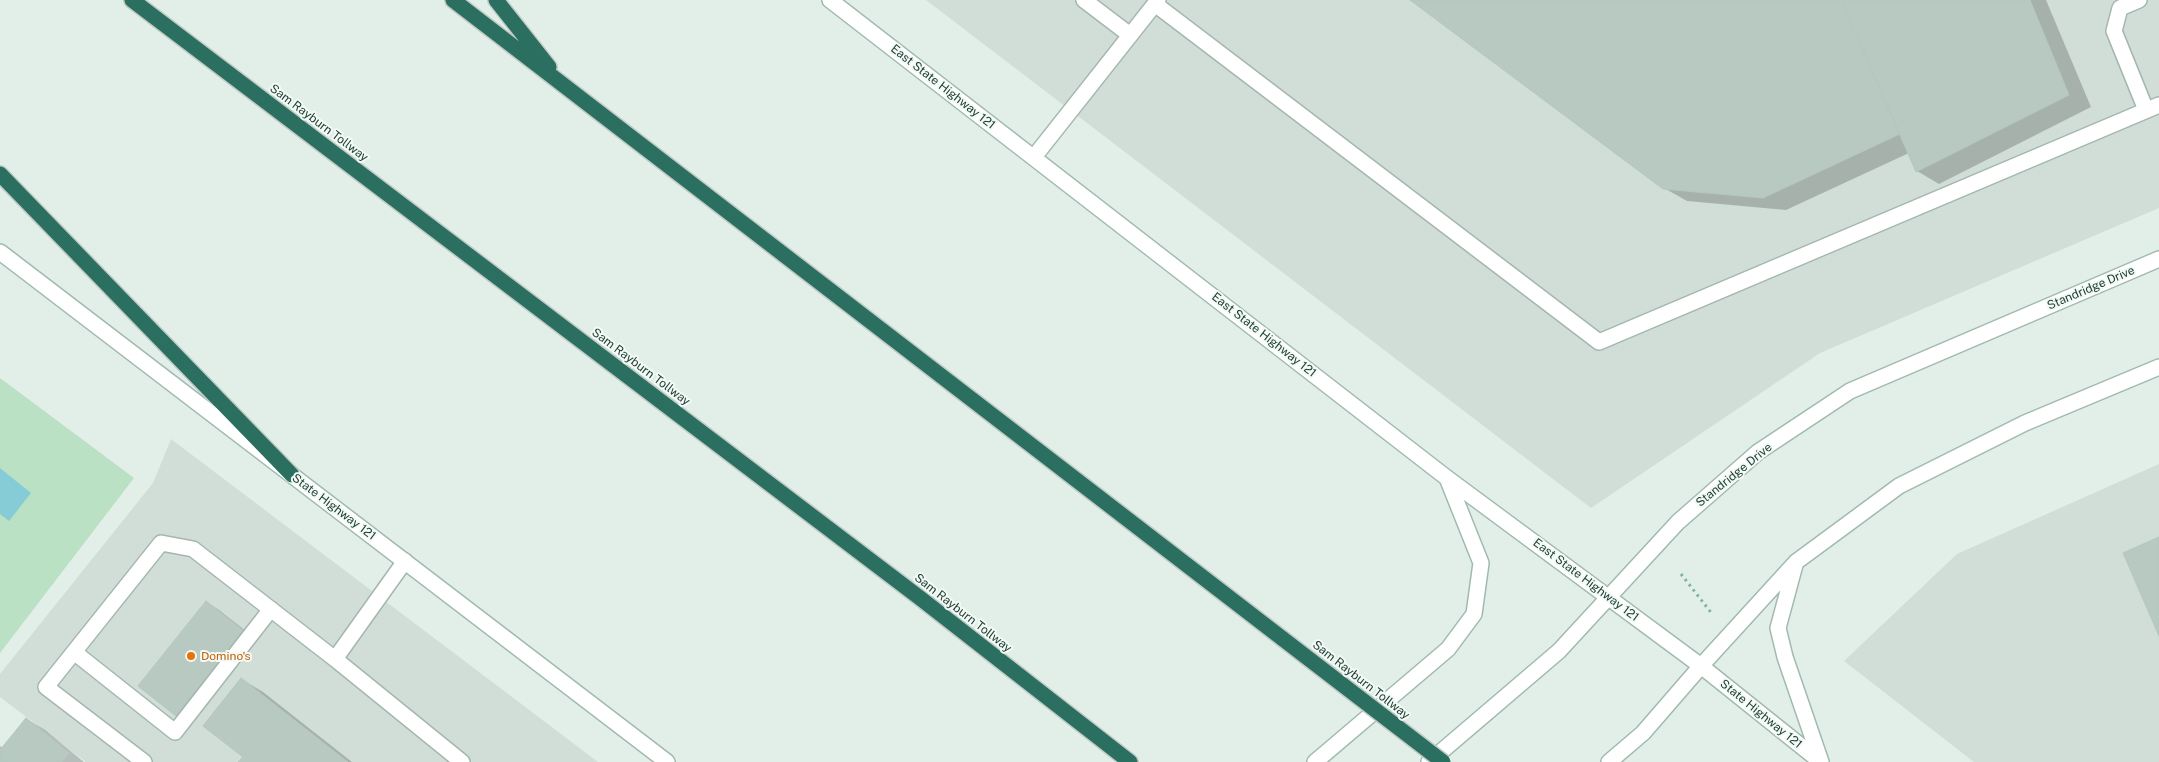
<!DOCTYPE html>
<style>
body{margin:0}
canvas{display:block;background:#e2eee8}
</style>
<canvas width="2159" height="762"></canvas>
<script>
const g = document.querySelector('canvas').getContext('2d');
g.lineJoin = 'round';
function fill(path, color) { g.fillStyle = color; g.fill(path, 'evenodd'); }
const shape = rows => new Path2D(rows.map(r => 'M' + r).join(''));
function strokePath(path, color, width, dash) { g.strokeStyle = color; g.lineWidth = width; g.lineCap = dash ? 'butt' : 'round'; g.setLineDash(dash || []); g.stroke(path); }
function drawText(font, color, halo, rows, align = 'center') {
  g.font = font + ' "Public Sans",sans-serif'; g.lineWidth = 4; g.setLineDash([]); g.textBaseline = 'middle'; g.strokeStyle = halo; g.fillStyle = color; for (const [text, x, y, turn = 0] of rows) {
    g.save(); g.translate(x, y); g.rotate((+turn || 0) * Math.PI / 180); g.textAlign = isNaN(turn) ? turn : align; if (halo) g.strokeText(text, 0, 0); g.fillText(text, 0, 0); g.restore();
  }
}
const built = shape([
 [926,0,2159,0,2159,208,1820,353,1591,508],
 [171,439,598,762,86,762,0,697,0,674,153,483],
 [2159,464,2159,762,1974,762,1844,661,1957,554]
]);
const green = shape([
 [0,378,134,478,0,653]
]);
const water = shape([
 [0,468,31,493,9,521,0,514]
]);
const shadow = shape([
 [1412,0,2046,0,2091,107,1939,184,1917,171,1909,153,1786,210,1687,201,1664,188],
 [206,602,219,610,256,639,189,723,140,686],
 [241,679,263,692,352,762,240,762,244,757],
 [27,719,45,730,84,762,0,762,0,746,3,748]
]);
const building = shape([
 [1410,0,1841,0,1900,134,1763,198,1663,189,1410,0],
 [1841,0,2030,0,2069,95,1916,172,1841,0],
 [2159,537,2159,636,2123,553,2159,537],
 [206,601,244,631,176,716,138,686,206,601],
 [241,678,348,762,238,762,243,757,203,726,241,678],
 [26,718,69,753,62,762,0,762,0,750,26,718]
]);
const path = shape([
 [1681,574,1713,615]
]);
const lane = shape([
 [1084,0,1130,35],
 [2139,0,2120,8,2114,31,2146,110],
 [1155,4,1599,342,2159,105],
 [1034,157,1158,0],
 [74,652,175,732,271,609],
 [335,659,462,762],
 [144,762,46,687,161,543,193,549,335,659,405,561]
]);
const secondary = shape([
 [830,0,1447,478,1701,666,1821,762],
 [0,252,667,762],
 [1795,565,1778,628,1785,657,1821,762],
 [1315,762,1448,649,1474,614,1481,563,1447,478],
 [1429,762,1559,651,1678,522,1758,452,1850,391,2159,259],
 [1609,762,1643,733,1701,666,1796,562,1899,486,2025,423,2159,367]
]);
const highway = shape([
 [132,0,920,598,1130,762],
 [453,0,1283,639],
 [496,0,549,67],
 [0,174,292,475]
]);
const highwayBridge = shape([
 [1283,639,1443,762]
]);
const markers = [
 [191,656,5,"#e8710a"]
];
const streetNames = [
 ["East State Highway 121",943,87,38],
 ["Sam Rayburn Tollway",319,123,37],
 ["Standridge Drive",2091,288,-23],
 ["East State Highway 121",1264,335,38],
 ["Sam Rayburn Tollway",641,367,37],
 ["Standridge Drive",1734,475,-39],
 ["State Highway 121",334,507,37],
 ["East State Highway 121",1586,580,37],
 ["Sam Rayburn Tollway",963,613,38],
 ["Sam Rayburn Tollway",1361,680,38],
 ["State Highway 121",1761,714,39]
];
const foodNames = [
 ["Domino's",201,656]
];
fill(built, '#d0ded7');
fill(green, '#bae1c3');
fill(water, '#86ccd7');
fill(shadow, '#0003');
fill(building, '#b7c9c1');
strokePath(building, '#b4c8bf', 1);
strokePath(lane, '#a4b7af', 18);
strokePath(secondary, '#a0bab0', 18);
strokePath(highway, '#c1cac7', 18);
strokePath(path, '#80b4a3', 3, [2.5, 4]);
strokePath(lane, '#fff', 15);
strokePath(secondary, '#fff', 15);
strokePath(highway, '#2a6f5f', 15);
strokePath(highwayBridge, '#c1cac7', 18, []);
strokePath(highwayBridge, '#2a6f5f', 15);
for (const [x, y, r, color] of markers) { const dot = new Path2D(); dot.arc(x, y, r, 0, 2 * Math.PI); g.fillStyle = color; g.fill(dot); strokePath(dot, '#f3faf6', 2); }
drawText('12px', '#214137', '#f3faf6', streetNames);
drawText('12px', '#c56008', '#f3faf6', foodNames, 'left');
</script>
